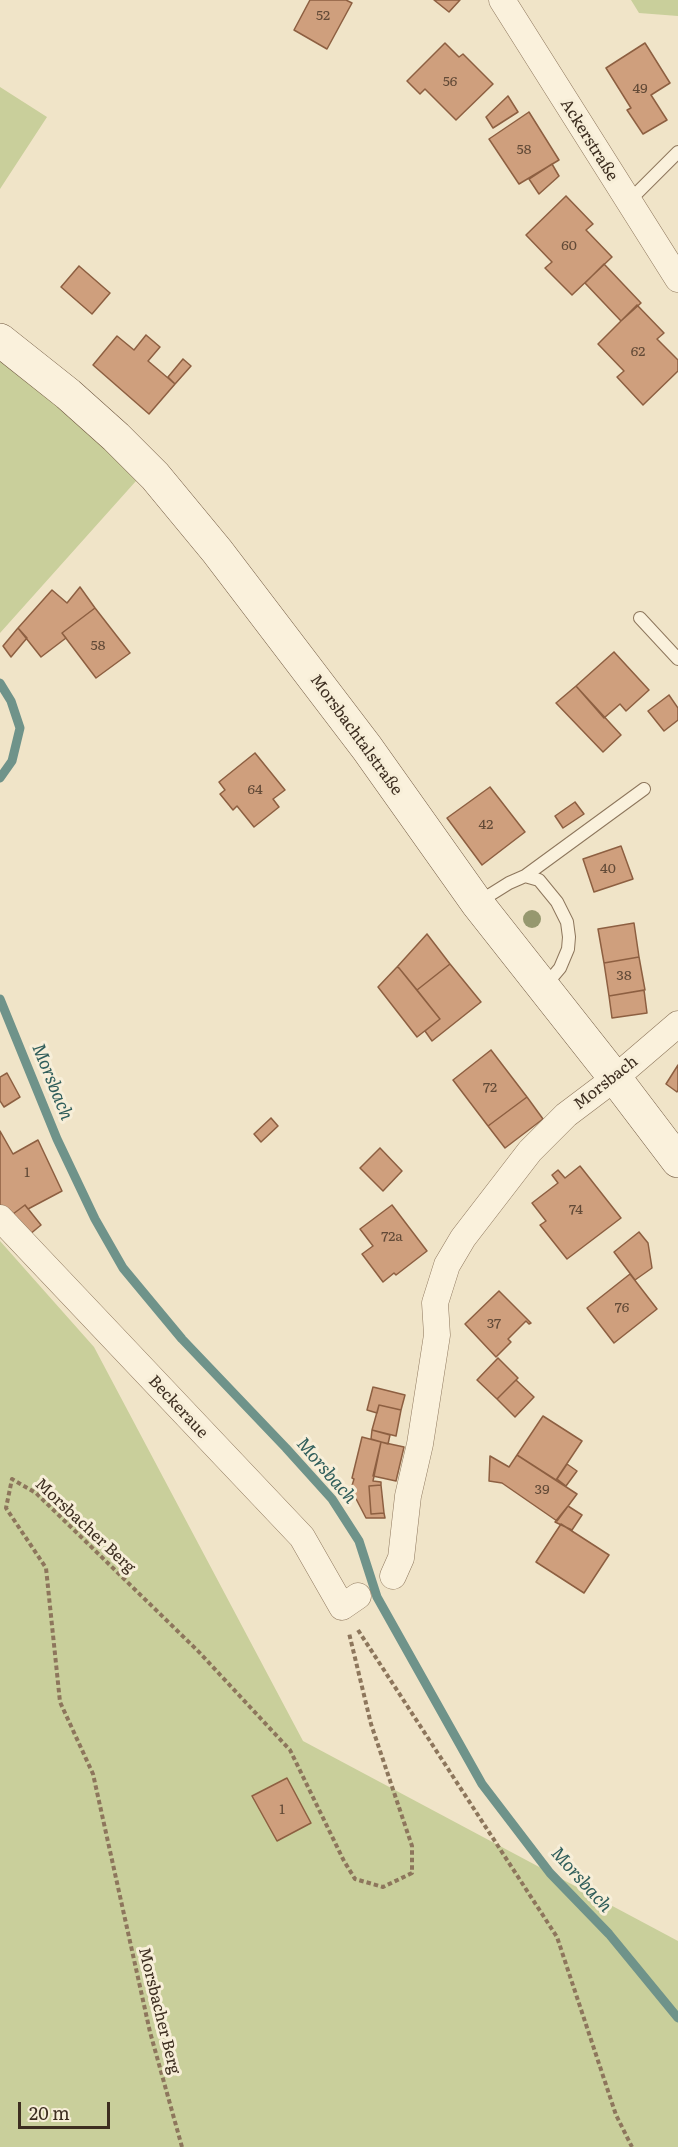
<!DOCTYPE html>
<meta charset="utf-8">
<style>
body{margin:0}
#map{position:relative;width:678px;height:2147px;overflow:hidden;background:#f0e4c8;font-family:Literata,serif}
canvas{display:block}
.scale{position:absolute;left:18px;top:2102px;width:92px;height:27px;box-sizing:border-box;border:3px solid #3d2e20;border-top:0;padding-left:8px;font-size:18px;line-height:21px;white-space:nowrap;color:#3d2e20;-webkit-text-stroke:4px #f7eed8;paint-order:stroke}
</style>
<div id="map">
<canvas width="678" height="2147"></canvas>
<div class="scale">20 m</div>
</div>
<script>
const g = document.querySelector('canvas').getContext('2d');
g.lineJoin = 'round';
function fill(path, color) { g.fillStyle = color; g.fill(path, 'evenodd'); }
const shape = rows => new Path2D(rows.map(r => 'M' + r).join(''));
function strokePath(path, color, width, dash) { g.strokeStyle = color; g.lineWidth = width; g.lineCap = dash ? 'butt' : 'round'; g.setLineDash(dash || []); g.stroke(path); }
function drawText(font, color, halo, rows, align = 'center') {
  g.font = font + ' Literata,serif'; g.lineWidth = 6; g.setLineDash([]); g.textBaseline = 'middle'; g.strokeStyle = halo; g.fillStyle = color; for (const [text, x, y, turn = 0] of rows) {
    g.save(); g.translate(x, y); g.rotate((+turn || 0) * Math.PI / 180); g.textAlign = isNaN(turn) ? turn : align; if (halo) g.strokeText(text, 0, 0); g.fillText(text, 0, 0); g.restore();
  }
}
const green = shape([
 [631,0,678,0,678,16,639,13],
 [0,87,47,117,0,189],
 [0,354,80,423,136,481,0,633],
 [0,1241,94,1347,303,1741,678,1941,678,2147,0,2147]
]);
const stream = shape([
 [0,683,11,701,20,728,12,761,0,778],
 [0,999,57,1139,95,1219,123,1268,182,1339,286,1448,332,1499,359,1541,377,1597,482,1784,550,1873,609,1934,678,2018]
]);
const building = shape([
 [310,0,346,0,352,3,327,49,294,30,310,0],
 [434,0,460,0,449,12,434,0],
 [445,43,459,57,463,54,493,84,456,120,425,89,420,94,407,81,445,43],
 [645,43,670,83,651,95,667,120,643,134,627,110,631,108,606,68,645,43],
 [508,96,518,112,493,128,486,117,508,96],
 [529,112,559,160,519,184,489,139,529,112],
 [552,164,559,176,539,194,529,179,552,164],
 [566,196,593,224,586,230,612,257,572,295,545,268,552,262,526,235,566,196],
 [604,264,641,303,621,321,585,283,604,264],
 [79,266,110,293,92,314,61,287,79,266],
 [637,305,664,333,657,339,678,360,678,371,643,405,617,377,624,371,598,344,637,305],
 [146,335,160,347,148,361,175,384,149,414,93,365,117,336,134,350,146,335],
 [183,359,191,366,175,384,168,377,183,359],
 [80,587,95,608,62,633,66,638,41,657,18,628,52,590,67,603,80,587],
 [95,608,130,653,96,678,62,633,95,608],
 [18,628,27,638,11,657,3,646,18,628],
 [614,652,649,690,626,711,620,704,604,718,576,686,614,652],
 [576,686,621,735,603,752,556,703,576,686],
 [669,695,678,708,678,720,664,731,648,711,669,695],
 [255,753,285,790,273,799,279,807,254,827,237,806,233,810,220,794,225,790,219,782,255,753],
 [490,787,525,832,482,865,447,818,490,787],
 [575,802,584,814,563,828,555,816,575,802],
 [621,846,633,879,594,892,583,859,621,846],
 [634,923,639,957,604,963,598,929,634,923],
 [427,934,450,964,417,990,399,968,397,967,427,934],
 [639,957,645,990,609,996,604,963,639,957],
 [450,964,481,1002,432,1041,425,1031,440,1019,417,990,450,964],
 [397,967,399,968,440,1019,417,1037,378,987,397,967],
 [644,990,647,1013,612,1018,609,996,644,990],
 [491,1050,527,1097,488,1126,453,1080,491,1050],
 [678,1065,678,1090,677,1092,666,1084,678,1065],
 [7,1073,20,1097,4,1107,0,1101,0,1077,7,1073],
 [527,1097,543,1119,505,1148,488,1126,527,1097],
 [271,1118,278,1126,261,1142,254,1134,271,1118],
 [0,1131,13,1154,38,1140,62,1191,28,1209,25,1205,13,1214,12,1218,0,1205,0,1131],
 [380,1148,402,1171,383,1191,360,1168,380,1148],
 [580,1166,621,1218,567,1259,540,1225,546,1221,532,1203,558,1183,552,1175,558,1170,565,1178,580,1166],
 [25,1205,41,1225,29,1235,13,1214,25,1205],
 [392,1205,427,1251,396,1275,394,1273,383,1282,362,1254,373,1246,360,1229,392,1205],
 [639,1232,648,1243,652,1268,635,1280,614,1252,639,1232],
 [630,1274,657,1309,614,1343,587,1308,630,1274],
 [499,1291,531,1323,529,1324,526,1321,508,1339,511,1342,496,1357,465,1324,499,1291],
 [498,1358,518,1378,497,1399,477,1380,498,1358],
 [516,1380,534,1397,515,1417,497,1399,516,1380],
 [373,1387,405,1395,401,1410,379,1405,377,1413,367,1410,373,1387],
 [379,1405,401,1410,396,1436,372,1430,379,1405],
 [543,1416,582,1441,556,1480,517,1455,543,1416],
 [372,1430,390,1435,388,1444,371,1439,372,1430],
 [362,1437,381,1442,373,1481,381,1482,381,1485,369,1486,371,1514,384,1513,385,1518,366,1518,351,1489,354,1479,352,1478,362,1437],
 [381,1442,404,1447,396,1481,373,1476,381,1442],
 [517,1455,577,1494,557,1521,502,1483,489,1481,490,1456,509,1467,517,1455],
 [567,1464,577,1471,566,1486,557,1479,567,1464],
 [381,1485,384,1513,371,1514,369,1486,381,1485],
 [568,1506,582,1515,572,1530,555,1522,568,1506],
 [561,1524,609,1555,584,1593,536,1562,561,1524],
 [287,1778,311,1823,277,1841,252,1796,287,1778]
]);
const path = shape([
 [358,1630,557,1937,616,2115,632,2147],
 [182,2147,150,2032,93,1774,60,1702,46,1568,6,1508,12,1479,36,1493,198,1651,290,1750,344,1861,355,1879,383,1887,412,1873,412,1846,371,1724,349,1633]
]);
const service = shape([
 [628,202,678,152],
 [640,618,678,659],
 [525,876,644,789],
 [477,903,509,883,525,876,539,880,557,902,567,922,569,937,568,949,560,968,544,987]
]);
const minor = shape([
 [502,0,678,279],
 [0,1218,302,1537,342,1607,358,1596],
 [393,1576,401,1558,408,1496,420,1444,437,1335,435,1303,447,1265,463,1238,530,1151,566,1115,615,1078,678,1024]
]);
const secondary = shape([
 [0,340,68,394,116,437,155,476,217,551,367,748,477,903,615,1078,678,1161]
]);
const trees = [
 [532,919]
];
const numberNames = [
 ["52",323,16],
 ["56",450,82],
 ["49",640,89],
 ["58",524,150],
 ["60",569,246],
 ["62",638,352],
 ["58",98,646],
 ["64",255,790],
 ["42",486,825],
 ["40",608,869],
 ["38",624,976],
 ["72",490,1088],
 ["1",27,1173],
 ["74",576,1210],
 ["72a",392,1237],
 ["76",622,1308],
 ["37",494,1324],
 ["39",542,1490],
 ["1",282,1810]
];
const streetNames = [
 ["Ackerstraße",589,140,58],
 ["Morsbachtalstraße",356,735,54],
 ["Morsbach",606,1083,-38],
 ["Beckeraue",178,1407,47],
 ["Morsbacher Berg",85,1526,43],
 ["Morsbacher Berg",159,2011,76]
];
const waterNames = [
 ["Morsbach",52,1082,68],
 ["Morsbach",326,1471,49],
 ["Morsbach",581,1880,48]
];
fill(green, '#c9cf9b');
strokePath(stream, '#6f938a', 9);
fill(building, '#cf9f7d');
strokePath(building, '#8d5f41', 1.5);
strokePath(service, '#8d765c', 14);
strokePath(minor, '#8d765c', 27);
strokePath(secondary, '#6f573f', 34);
strokePath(path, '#8d765c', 4, [4.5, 3]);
strokePath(service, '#faf1dc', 12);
strokePath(minor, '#faf1dc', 26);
strokePath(secondary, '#faf1dc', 33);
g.fillStyle = '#96986f';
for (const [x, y] of trees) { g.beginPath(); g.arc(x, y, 9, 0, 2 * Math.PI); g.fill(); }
drawText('14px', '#624a37', null, numberNames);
drawText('16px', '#3d2e20', '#f7eed8', streetNames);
drawText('italic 18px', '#2f5d5a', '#f7eed8', waterNames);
</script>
